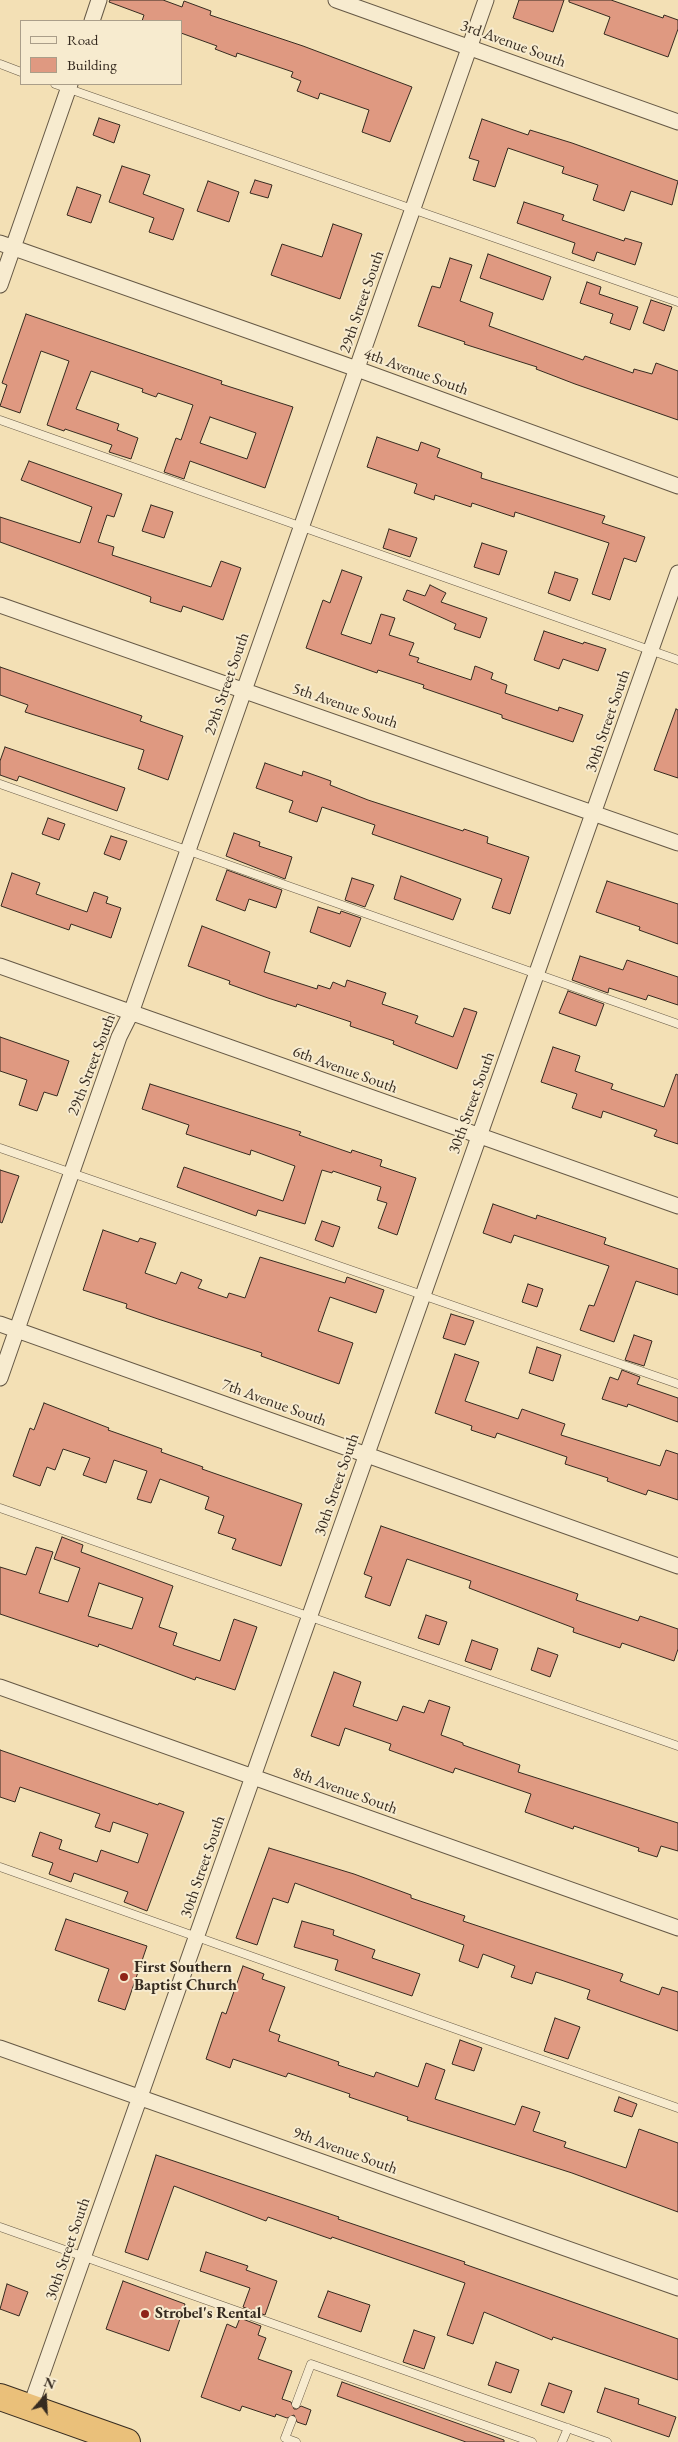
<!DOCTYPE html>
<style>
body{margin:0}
#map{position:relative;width:678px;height:2442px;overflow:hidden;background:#f3e0b5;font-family:"EB Garamond",serif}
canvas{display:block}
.legend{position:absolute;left:20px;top:20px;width:162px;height:65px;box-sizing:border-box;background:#f7ebcf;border:1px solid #aa9e89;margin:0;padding:6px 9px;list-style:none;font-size:15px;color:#362b20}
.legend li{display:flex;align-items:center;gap:10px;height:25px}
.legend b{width:25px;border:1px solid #aa9e89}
.north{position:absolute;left:20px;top:2372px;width:50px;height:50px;-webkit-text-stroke:4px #f7ebcf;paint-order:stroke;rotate:19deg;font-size:14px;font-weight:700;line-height:20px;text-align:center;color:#362b20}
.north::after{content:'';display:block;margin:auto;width:18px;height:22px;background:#362b20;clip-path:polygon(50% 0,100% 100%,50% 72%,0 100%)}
</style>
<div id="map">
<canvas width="678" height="2442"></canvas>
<ul class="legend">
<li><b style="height:6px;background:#f7ebcf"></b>Road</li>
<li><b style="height:14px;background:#df9981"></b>Building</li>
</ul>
<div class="north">N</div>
</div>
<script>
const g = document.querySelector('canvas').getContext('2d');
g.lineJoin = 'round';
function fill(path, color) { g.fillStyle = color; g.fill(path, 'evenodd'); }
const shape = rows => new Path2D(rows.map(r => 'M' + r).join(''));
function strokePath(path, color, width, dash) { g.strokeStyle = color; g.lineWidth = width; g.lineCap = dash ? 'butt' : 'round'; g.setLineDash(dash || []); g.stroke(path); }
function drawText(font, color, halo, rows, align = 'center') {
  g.font = font + ' "EB Garamond",serif'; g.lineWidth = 4; g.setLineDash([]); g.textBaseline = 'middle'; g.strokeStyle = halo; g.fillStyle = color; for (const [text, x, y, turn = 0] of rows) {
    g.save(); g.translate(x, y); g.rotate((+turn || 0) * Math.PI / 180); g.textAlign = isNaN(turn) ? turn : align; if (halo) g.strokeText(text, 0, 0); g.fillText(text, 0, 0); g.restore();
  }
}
const building = shape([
 [110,0,163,0,182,7,184,1,211,11,210,15,303,46,412,87,390,142,362,132,369,110,320,93,318,99,297,91,301,81,291,77,293,72,237,53,236,57,215,49,217,46,181,33,181,21,142,21,144,15,109,2,110,0],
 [519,0,564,0,553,32,513,18,519,0],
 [569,0,611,0,663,18,664,15,678,20,678,29,668,57,604,34,610,17,569,2,569,0],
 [99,118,120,125,114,143,93,135,99,118],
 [482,119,528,135,530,130,572,143,678,181,672,205,631,191,624,211,593,200,598,185,562,173,564,167,508,148,495,187,473,180,479,161,469,158,482,119],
 [122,166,150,175,143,194,184,209,173,240,149,232,154,218,109,202,122,166],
 [255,180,272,185,268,198,250,193,255,180],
 [208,181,239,192,229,222,197,211,208,181],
 [77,187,101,195,91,223,67,215,77,187],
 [524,202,564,215,562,220,624,241,625,238,642,243,635,265,597,252,594,261,572,253,575,243,517,223,524,202],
 [333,224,362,234,340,299,271,275,282,244,322,257,333,224],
 [488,254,551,277,543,300,480,278,488,254],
 [450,258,472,265,460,301,493,313,489,326,583,360,585,356,633,373,634,369,652,374,656,363,678,371,678,420,575,384,536,369,537,367,464,344,465,342,418,326,432,286,440,288,450,258],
 [587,282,601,287,599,294,638,307,630,330,610,323,613,314,580,303,587,282],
 [651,300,672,307,664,331,643,323,651,300],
 [26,314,222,381,221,384,293,407,265,488,190,461,184,479,164,472,176,438,181,440,193,405,158,393,156,397,142,392,143,389,91,371,76,409,119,424,117,430,138,438,131,459,109,452,112,445,65,429,64,431,47,425,69,361,41,351,20,413,0,406,7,385,2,383,26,314],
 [210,417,256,433,247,459,200,443,210,417],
 [377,437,418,451,421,442,440,449,437,457,482,473,481,478,605,516,602,523,645,537,636,562,624,558,610,600,592,594,609,543,515,512,514,517,472,503,471,507,435,495,434,500,414,493,417,484,367,467,377,437],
 [29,461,122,494,114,517,107,515,98,542,114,547,112,555,211,587,221,561,241,568,223,620,183,606,181,612,150,602,151,597,0,542,0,517,80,543,92,507,21,480,29,461],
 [151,505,173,512,164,538,142,531,151,505],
 [389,529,417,538,410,557,383,548,389,529],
 [482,543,507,551,499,575,474,567,482,543],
 [342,570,362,577,341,634,371,644,381,614,395,618,389,635,414,643,409,655,419,658,417,662,471,680,475,666,493,673,491,679,507,685,505,693,558,711,559,707,583,715,573,742,502,718,502,715,423,688,424,685,378,670,377,673,306,648,323,600,330,603,342,570],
 [555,572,578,579,570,601,548,593,555,572],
 [430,585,446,593,441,602,487,618,480,638,454,629,456,624,403,600,407,590,425,596,430,585],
 [544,631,583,644,584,642,606,649,598,671,563,659,559,669,534,660,544,631],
 [0,667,142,716,140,721,183,736,168,780,138,769,144,750,25,712,28,705,0,695,0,667],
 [676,709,678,710,678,778,654,770,676,709],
 [5,747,125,788,117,811,19,776,17,781,0,775,0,761,5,747],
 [265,763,302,776,303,771,331,781,330,785,368,800,463,831,464,829,488,837,487,843,529,857,510,914,492,908,502,879,372,834,375,825,322,807,317,822,289,812,293,801,256,788,265,763],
 [48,818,65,824,59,840,42,834,48,818],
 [234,833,260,842,259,846,292,857,285,879,226,856,234,833],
 [111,836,127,841,120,860,104,854,111,836],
 [227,870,282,890,276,908,249,899,245,911,216,900,227,870],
 [12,873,40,883,36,894,87,912,94,892,108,897,106,903,121,908,111,938,71,924,69,930,1,906,12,873],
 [401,876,461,899,453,920,394,899,401,876],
 [352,878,374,885,365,907,345,900,352,878],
 [607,881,678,904,678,944,639,930,640,927,596,912,607,881],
 [318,907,340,914,341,911,361,918,350,947,310,932,318,907],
 [202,926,270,952,264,972,317,989,318,985,330,989,333,982,345,987,347,980,386,993,382,1004,418,1016,415,1023,453,1037,464,1008,477,1012,457,1069,393,1044,394,1041,350,1026,351,1022,297,1004,296,1007,268,998,229,984,230,981,188,966,202,926],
 [580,956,623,970,627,960,678,977,678,1005,648,995,646,1000,609,988,608,993,572,980,580,956],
 [568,991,604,1004,596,1026,559,1013,568,991],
 [0,1037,69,1061,57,1096,44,1092,37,1111,19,1105,27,1080,0,1071,0,1037],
 [553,1047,580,1056,575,1071,613,1084,611,1089,664,1107,676,1074,678,1075,678,1144,654,1136,657,1130,603,1111,601,1118,572,1108,577,1094,541,1082,553,1047],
 [150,1084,301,1132,299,1135,351,1153,352,1150,382,1160,380,1166,416,1178,397,1235,378,1228,387,1203,377,1200,381,1187,333,1171,332,1173,322,1170,305,1224,258,1210,256,1216,177,1187,184,1167,283,1201,295,1166,251,1150,250,1155,186,1134,189,1125,142,1109,150,1084],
 [0,1170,19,1176,2,1223,0,1222,0,1170],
 [493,1204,536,1219,537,1215,606,1238,604,1244,678,1269,678,1295,636,1281,614,1342,580,1330,589,1305,594,1306,609,1266,514,1235,511,1243,483,1233,493,1204],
 [322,1221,340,1227,333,1247,315,1240,322,1221],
 [103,1230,138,1242,140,1238,156,1243,145,1273,176,1284,181,1272,202,1280,198,1288,227,1298,229,1293,245,1298,260,1257,345,1283,347,1277,384,1290,376,1313,330,1297,318,1331,353,1343,339,1384,261,1356,262,1353,158,1319,126,1308,127,1304,83,1290,103,1230],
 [528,1284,543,1289,537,1307,522,1302,528,1284],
 [451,1314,474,1321,465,1345,443,1338,451,1314],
 [634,1335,652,1341,644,1366,625,1360,634,1335],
 [537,1347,561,1355,553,1381,529,1373,537,1347],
 [455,1354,479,1362,465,1401,518,1419,522,1409,565,1424,561,1435,660,1466,666,1450,678,1454,678,1500,648,1490,646,1495,607,1481,608,1478,565,1464,567,1457,497,1433,495,1438,471,1430,472,1426,435,1413,455,1354],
 [622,1370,640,1377,637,1384,678,1398,678,1422,628,1404,627,1407,602,1399,610,1377,618,1380,622,1370],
 [44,1403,109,1428,108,1430,162,1449,161,1452,203,1467,202,1469,302,1504,281,1566,232,1549,236,1539,218,1533,224,1516,205,1509,209,1497,160,1479,151,1503,137,1499,147,1471,114,1460,106,1483,83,1475,90,1458,63,1449,55,1470,47,1467,40,1486,13,1476,30,1428,34,1430,44,1403],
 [381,1526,578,1594,576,1600,638,1621,640,1616,678,1629,678,1649,674,1661,622,1643,620,1648,573,1632,574,1628,469,1588,471,1581,407,1559,390,1606,365,1597,372,1577,364,1574,381,1526],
 [62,1537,83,1545,81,1552,173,1586,159,1627,177,1633,173,1645,220,1661,234,1619,257,1627,235,1690,196,1677,195,1680,99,1644,98,1647,0,1614,0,1567,26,1575,36,1547,53,1552,39,1593,68,1602,80,1568,54,1559,62,1537],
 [99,1583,143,1598,132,1629,88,1616,99,1583],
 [426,1615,447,1622,439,1645,418,1638,426,1615],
 [472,1640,498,1649,491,1670,465,1661,472,1640],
 [538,1648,558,1655,550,1677,531,1670,538,1648],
 [334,1672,361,1682,353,1706,397,1721,403,1706,424,1713,429,1700,450,1707,441,1735,463,1743,463,1745,520,1765,518,1772,678,1823,678,1851,661,1846,657,1857,638,1851,639,1848,574,1826,573,1829,525,1812,531,1794,455,1768,453,1773,389,1750,391,1744,345,1728,339,1746,311,1736,334,1672],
 [0,1750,158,1805,159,1803,184,1812,147,1911,124,1902,128,1892,74,1873,71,1882,49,1874,53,1863,32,1856,40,1832,62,1840,59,1849,97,1862,101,1850,138,1863,148,1834,113,1822,110,1832,95,1827,100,1814,20,1787,15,1802,0,1797,0,1750],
 [269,1848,354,1874,411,1895,411,1898,465,1916,463,1921,623,1974,620,1981,659,1995,662,1987,678,1992,678,2031,587,1999,590,1990,561,1980,536,1972,532,1984,511,1977,515,1966,483,1954,478,1968,459,1961,464,1945,295,1883,288,1903,273,1898,257,1945,236,1938,269,1848],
 [66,1919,147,1946,125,2010,98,2001,109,1969,55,1950,66,1919],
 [302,1921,334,1930,333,1935,375,1950,372,1958,420,1974,412,1996,335,1970,338,1960,294,1947,302,1921],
 [243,1966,264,1974,262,1979,285,1987,269,2031,280,2035,278,2041,339,2062,338,2065,374,2077,376,2072,418,2087,426,2063,445,2070,435,2099,515,2125,522,2106,540,2112,533,2131,566,2142,564,2147,626,2168,639,2129,678,2143,678,2212,572,2173,407,2120,408,2117,349,2097,350,2094,288,2073,286,2077,233,2059,230,2068,206,2059,222,2012,226,2014,243,1966],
 [555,2018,580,2027,568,2059,544,2051,555,2018],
 [460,2040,482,2048,474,2071,452,2064,460,2040],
 [619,2097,637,2104,632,2117,614,2111,619,2097],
 [156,2155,339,2217,338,2219,465,2262,464,2264,678,2339,678,2380,553,2337,552,2340,484,2312,473,2344,447,2335,465,2283,332,2237,331,2239,268,2217,266,2221,174,2186,148,2260,125,2252,156,2155],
 [206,2252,248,2266,246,2270,277,2281,265,2315,243,2307,250,2288,200,2271,206,2252],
 [123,2281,185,2304,169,2351,106,2329,123,2281],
 [7,2284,28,2292,19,2316,0,2309,7,2284],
 [328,2291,370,2305,361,2332,318,2317,328,2291],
 [240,2318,261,2326,258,2335,266,2338,258,2359,292,2371,282,2399,291,2402,294,2409,297,2409,301,2406,311,2410,306,2425,297,2422,294,2415,287,2418,276,2414,275,2417,242,2406,240,2411,201,2397,227,2324,236,2328,240,2318],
 [414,2330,435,2337,424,2369,403,2362,414,2330],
 [496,2362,519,2370,511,2393,488,2385,496,2362],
 [342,2382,504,2440,504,2442,466,2442,337,2396,342,2382],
 [549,2383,572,2391,564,2413,541,2405,549,2383],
 [605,2388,639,2399,638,2404,676,2417,669,2437,597,2412,605,2388]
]);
const lane = shape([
 [0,64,21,72],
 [55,84,678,302],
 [0,420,678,660],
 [0,784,678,1024],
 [0,1148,678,1384],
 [0,1508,678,1746],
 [0,1867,678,2108],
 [0,2227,607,2442],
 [296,2404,311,2364,532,2442],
 [292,2420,285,2438,296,2442],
 [562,2442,568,2428]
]);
const street = shape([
 [336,0,678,122],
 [92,21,99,0],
 [0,243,357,369,678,486],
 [0,285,70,84],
 [0,605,678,843],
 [0,966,678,1206],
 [0,1324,678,1566],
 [0,1378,119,1037,131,1013,486,0],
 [0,1687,678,1928],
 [0,2048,678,2288],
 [30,2408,678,573]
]);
const highway = shape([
 [0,2397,127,2442]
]);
const markers = [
 [124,1977,5,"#8f2418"],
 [145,2314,5,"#8f2418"]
];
const streetNames = [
 ["3rd Avenue South",513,44,20],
 ["29th Street South",362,302,-71],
 ["4th Avenue South",416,372,20],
 ["29th Street South",227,684,-71],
 ["5th Avenue South",345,706,19],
 ["30th Street South",608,721,-71],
 ["29th Street South",92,1065,-69],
 ["6th Avenue South",345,1070,20],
 ["30th Street South",472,1103,-70],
 ["7th Avenue South",274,1403,20],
 ["30th Street South",337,1485,-71],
 ["8th Avenue South",345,1791,20],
 ["30th Street South",203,1867,-71],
 ["9th Avenue South",345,2151,20],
 ["30th Street South",68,2249,-71]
];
const poiNames = [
 ["First Southern",134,1968],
 ["Baptist Church",134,1986],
 ["Strobel's Rental",155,2314]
];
fill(building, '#df9981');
strokePath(building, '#362b20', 1);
strokePath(lane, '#655845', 9);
strokePath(street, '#655845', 17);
strokePath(highway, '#362b20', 28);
strokePath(lane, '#f7ebcf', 8);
strokePath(street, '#f7ebcf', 15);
strokePath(highway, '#eac07a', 26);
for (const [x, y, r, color] of markers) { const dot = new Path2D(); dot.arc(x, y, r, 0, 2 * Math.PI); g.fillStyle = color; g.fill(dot); strokePath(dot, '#f7ebcf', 2); }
drawText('16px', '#362b20', '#f7ebcf', streetNames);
drawText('bold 16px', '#362b20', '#f7ebcf', poiNames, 'left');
</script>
